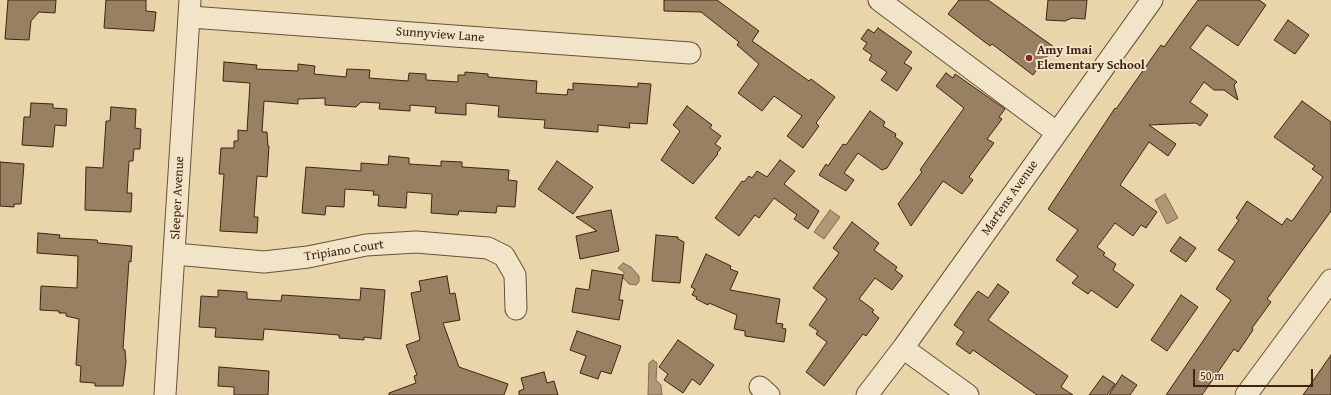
<!DOCTYPE html>
<style>
body{margin:0}
#map{position:relative;width:1331px;height:395px;overflow:hidden;background:#e9d5aa;font-family:"Gentium Book Plus",serif}
canvas{display:block}
.scale{position:absolute;left:1193px;top:369px;width:120px;height:18px;box-sizing:border-box;border:2px solid #402314;border-top:0;padding-left:5px;font-size:12px;line-height:14px;white-space:nowrap;color:#402314;-webkit-text-stroke:3px #f1e4c8;paint-order:stroke}
</style>
<div id="map">
<canvas width="1331" height="395"></canvas>
<div class="scale">50 m</div>
</div>
<script>
const g = document.querySelector('canvas').getContext('2d');
g.lineJoin = 'round';
function fill(path, color) { g.fillStyle = color; g.fill(path, 'evenodd'); }
const shape = rows => new Path2D(rows.map(r => 'M' + r).join(''));
function strokePath(path, color, width, dash) { g.strokeStyle = color; g.lineWidth = width; g.lineCap = dash ? 'butt' : 'round'; g.setLineDash(dash || []); g.stroke(path); }
function drawText(font, color, halo, rows, align = 'center') {
  g.font = font + ' "Gentium Book Plus",serif'; g.lineWidth = 4; g.setLineDash([]); g.textBaseline = 'middle'; g.strokeStyle = halo; g.fillStyle = color; for (const [text, x, y, turn = 0] of rows) {
    g.save(); g.translate(x, y); g.rotate((+turn || 0) * Math.PI / 180); g.textAlign = isNaN(turn) ? turn : align; if (halo) g.strokeText(text, 0, 0); g.fillText(text, 0, 0); g.restore();
  }
}
const water = shape([
 [1165,194,1178,218,1167,224,1155,200,1165,194],
 [830,210,840,217,824,239,814,232,830,210],
 [623,263,631,267,639,276,639,282,636,285,629,284,623,278,624,272,618,268,623,263],
 [653,360,657,363,656,380,661,385,662,395,648,395,649,363,653,360]
]);
const building = shape([
 [8,0,56,0,55,13,39,12,31,21,29,40,5,39,8,0],
 [106,0,146,0,146,11,156,12,154,31,104,28,106,0],
 [664,0,717,0,759,31,752,41,809,81,811,79,835,97,816,123,819,126,803,148,787,136,802,116,774,96,762,111,738,93,759,64,737,45,739,42,701,12,664,11,664,0],
 [959,0,988,0,1054,47,1033,75,992,44,990,46,948,14,959,0],
 [1048,0,1087,0,1085,19,1072,18,1065,21,1046,20,1048,0],
 [1198,0,1259,0,1266,5,1238,46,1207,25,1190,48,1237,82,1234,85,1238,100,1224,90,1214,90,1204,82,1190,102,1208,115,1200,126,1196,123,1149,125,1176,144,1168,156,1149,142,1120,185,1157,212,1146,228,1141,225,1133,236,1115,223,1097,247,1105,253,1103,255,1116,264,1113,270,1134,285,1117,308,1091,290,1088,294,1072,283,1078,276,1056,260,1078,230,1048,209,1115,108,1116,109,1161,45,1164,47,1198,0],
 [1288,20,1309,35,1295,54,1274,40,1288,20],
 [878,28,912,52,904,63,912,68,897,91,881,80,887,72,869,60,872,55,863,49,867,43,861,39,868,29,874,33,878,28],
 [224,62,257,65,256,69,298,71,298,64,315,66,314,74,346,77,347,69,370,70,369,78,408,81,409,73,426,74,426,80,458,82,458,75,465,75,465,72,488,74,488,77,537,81,536,93,567,95,568,89,573,90,573,83,638,87,638,83,651,84,647,124,629,123,630,128,598,125,598,132,544,128,545,120,498,117,499,106,466,103,466,115,435,113,436,107,410,105,410,111,379,109,380,103,361,102,356,107,325,105,325,98,298,99,298,104,264,101,262,132,267,132,268,146,269,146,267,177,257,176,254,217,258,217,257,233,220,231,224,174,219,174,221,148,234,148,234,141,238,141,238,130,247,131,250,83,223,81,224,62],
 [946,73,953,78,955,74,1005,109,999,117,1002,119,987,139,994,143,969,177,973,180,962,194,943,181,911,226,898,204,922,172,920,170,964,108,936,86,946,73],
 [1302,101,1331,122,1331,211,1267,299,1271,302,1252,328,1253,330,1238,352,1234,349,1202,395,1166,395,1231,300,1216,289,1235,261,1218,250,1239,220,1236,218,1247,201,1282,225,1287,218,1291,221,1293,220,1323,177,1312,169,1315,166,1274,137,1302,101],
 [31,103,53,104,53,108,67,109,66,126,55,125,53,147,22,145,24,117,30,117,31,103],
 [687,106,712,125,710,128,721,136,715,144,721,148,717,153,718,154,693,184,661,160,680,131,673,125,687,106],
 [111,107,136,109,135,128,141,129,140,149,134,149,133,161,129,161,127,193,132,193,131,212,85,210,86,167,103,168,106,121,110,121,111,107],
 [870,111,885,122,883,126,896,134,895,137,903,143,887,168,882,170,858,153,844,173,854,180,846,191,819,175,826,164,828,166,843,144,846,145,870,111],
 [389,156,409,158,409,164,441,166,441,161,462,162,462,167,509,170,508,180,517,181,515,207,497,206,496,213,459,211,458,215,431,213,432,194,407,192,406,208,378,206,379,195,373,195,374,191,345,189,344,207,326,206,325,215,302,213,306,167,361,171,361,163,388,165,389,156],
 [780,160,795,171,784,184,819,211,808,229,794,219,797,215,774,198,759,218,755,215,739,236,715,218,742,181,744,182,749,176,752,178,757,171,767,177,780,160],
 [557,161,593,187,573,214,538,189,557,161],
 [0,162,24,164,21,204,14,204,14,207,0,206,0,162],
 [611,210,619,251,580,259,576,236,597,231,576,217,611,210],
 [852,222,879,243,874,250,897,267,895,270,903,276,892,290,875,278,859,299,874,310,872,312,879,318,866,336,863,334,824,386,806,372,827,342,816,334,818,331,809,325,827,299,813,288,839,253,833,248,852,222],
 [38,233,60,235,59,238,97,240,98,243,132,246,131,262,129,261,123,349,125,350,126,362,123,386,95,386,95,383,80,382,81,366,76,365,79,319,66,316,66,313,59,313,59,311,40,310,41,286,77,288,78,256,37,253,38,233],
 [656,235,678,237,678,239,684,242,680,283,652,281,656,235],
 [1180,237,1196,248,1186,262,1170,251,1180,237],
 [706,254,731,266,730,269,738,272,730,290,780,299,776,323,783,324,782,328,786,329,784,342,745,336,745,331,734,329,737,315,709,303,708,305,696,299,697,297,692,295,695,289,691,287,706,254],
 [592,270,623,275,619,300,623,300,619,320,572,312,576,288,589,290,592,270],
 [447,276,450,294,455,293,460,320,443,323,459,367,508,384,504,395,389,395,389,393,416,383,414,376,417,375,406,345,420,340,411,293,421,291,419,281,447,276],
 [998,284,1009,292,988,320,1068,376,1061,387,1073,395,1037,395,973,350,970,354,956,344,964,332,954,325,967,306,978,291,988,298,998,284],
 [361,288,385,290,381,339,364,337,364,340,339,338,339,335,264,329,263,340,215,337,216,328,199,327,201,296,218,297,218,290,247,292,247,299,281,301,282,295,360,300,361,288],
 [1181,295,1198,307,1167,351,1151,340,1181,295],
 [577,331,621,346,611,374,601,371,598,379,580,373,586,356,570,350,577,331],
 [678,340,714,365,700,385,692,379,683,393,664,380,668,374,659,367,678,340],
 [1331,355,1331,395,1303,395,1331,355],
 [219,367,269,371,268,395,234,395,234,387,218,386,219,367],
 [544,372,547,383,554,381,558,395,519,395,519,391,524,389,521,378,544,372],
 [1122,375,1137,385,1130,395,1109,395,1122,375],
 [1103,376,1115,384,1107,395,1089,395,1103,376]
]);
const minor = shape([
 [879,0,1056,132],
 [190,17,690,53],
 [175,254,264,262,308,257,366,245,416,242,488,248,504,256,515,275,516,309],
 [903,348,968,395],
 [760,387,769,395],
 [165,395,190,0],
 [867,395,903,348,1152,0],
 [1246,395,1331,280]
]);
const markers = [
 [1029,58,4,"#8f2418"]
];
const streetNames = [
 ["Sunnyview Lane",440,35,4],
 ["Sleeper Avenue",178,198,-87],
 ["Martens Avenue",1010,198,-55],
 ["Tripiano Court",344,251,-9]
];
const poiNames = [
 ["Amy Imai",1037,51],
 ["Elementary School",1037,66]
];
fill(water, '#b09877');
strokePath(water, '#83694f', 1);
fill(building, '#988062');
strokePath(building, '#402314', 1);
strokePath(minor, '#6a503a', 23);
strokePath(minor, '#f1e4c8', 21);
for (const [x, y, r, color] of markers) { const dot = new Path2D(); dot.arc(x, y, r, 0, 2 * Math.PI); g.fillStyle = color; g.fill(dot); strokePath(dot, '#f1e4c8', 1.5); }
drawText('13px', '#402314', '#f1e4c8', streetNames);
drawText('bold 13px', '#402314', '#f1e4c8', poiNames, 'left');
</script>
